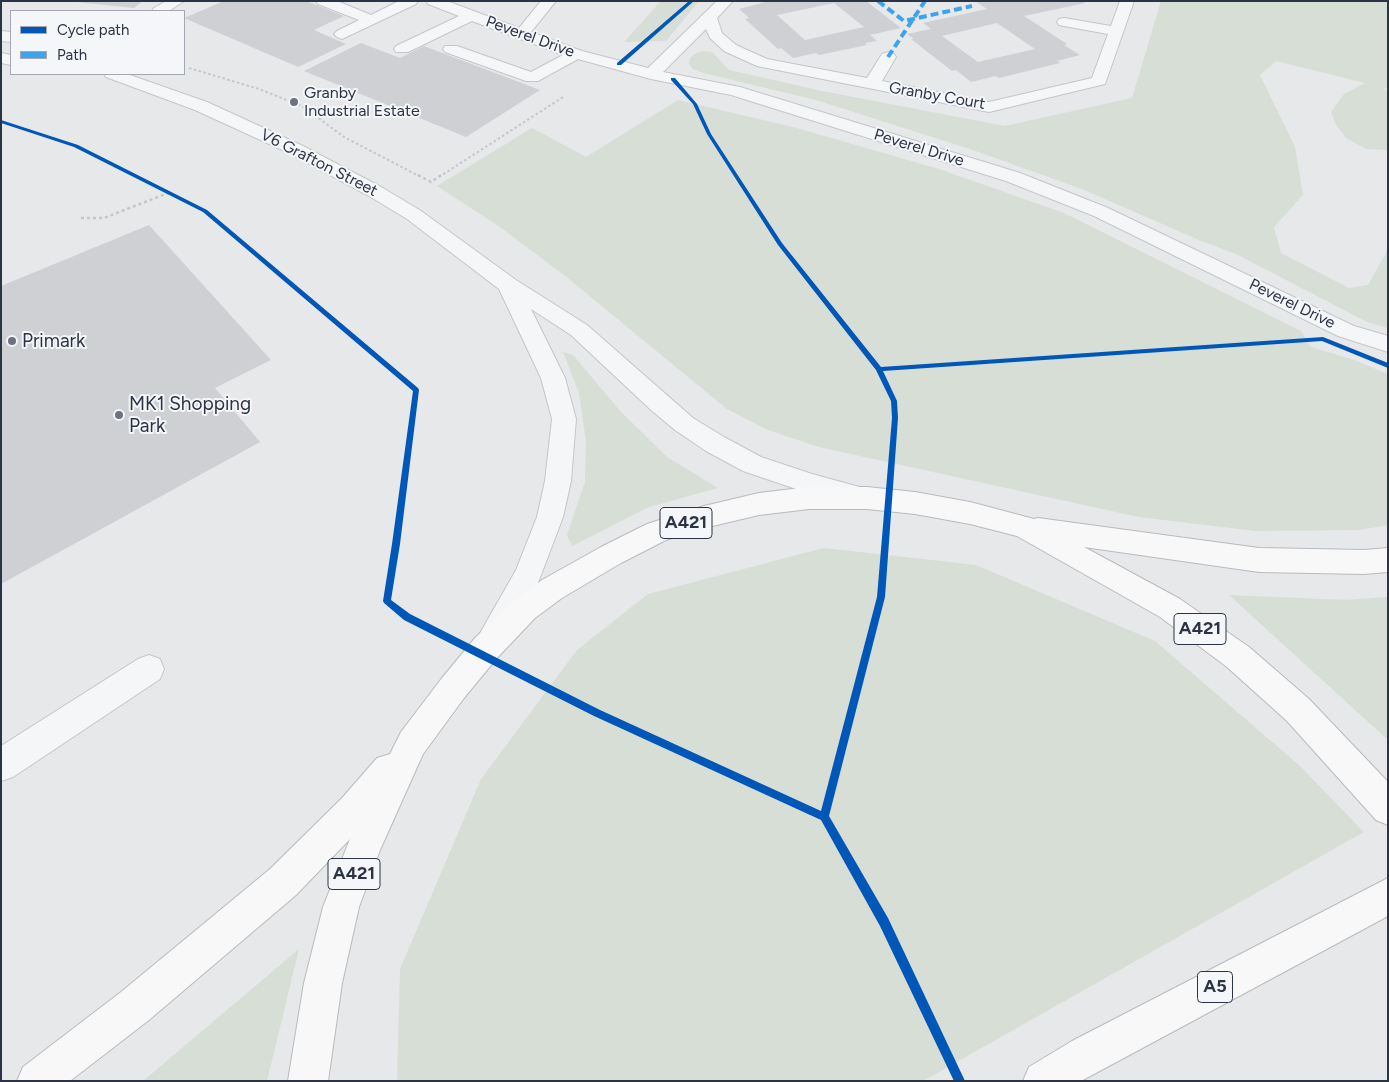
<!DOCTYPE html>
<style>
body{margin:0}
#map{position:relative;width:1389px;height:1082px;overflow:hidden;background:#e6e8ea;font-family:Figtree,sans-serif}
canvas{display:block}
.frame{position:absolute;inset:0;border:2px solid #2b3445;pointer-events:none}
.legend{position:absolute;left:10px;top:10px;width:175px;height:65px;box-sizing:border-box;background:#f4f6f9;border:1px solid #a4a8b1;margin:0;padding:6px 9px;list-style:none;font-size:15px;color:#2b3445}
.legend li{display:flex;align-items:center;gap:10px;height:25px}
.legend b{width:25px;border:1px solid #a4a8b1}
</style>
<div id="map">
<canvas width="1389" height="1082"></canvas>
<div class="frame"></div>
<ul class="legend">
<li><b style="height:6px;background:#0057b8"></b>Cycle path</li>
<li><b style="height:6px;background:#3ea3ec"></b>Path</li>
</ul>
</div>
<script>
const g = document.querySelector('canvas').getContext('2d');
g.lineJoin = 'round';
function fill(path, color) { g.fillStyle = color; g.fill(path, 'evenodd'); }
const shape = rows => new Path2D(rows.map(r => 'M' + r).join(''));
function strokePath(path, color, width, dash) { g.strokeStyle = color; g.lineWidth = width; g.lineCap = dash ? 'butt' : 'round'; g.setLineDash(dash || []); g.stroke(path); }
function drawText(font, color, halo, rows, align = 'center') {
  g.font = font + ' Figtree,sans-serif'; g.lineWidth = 4; g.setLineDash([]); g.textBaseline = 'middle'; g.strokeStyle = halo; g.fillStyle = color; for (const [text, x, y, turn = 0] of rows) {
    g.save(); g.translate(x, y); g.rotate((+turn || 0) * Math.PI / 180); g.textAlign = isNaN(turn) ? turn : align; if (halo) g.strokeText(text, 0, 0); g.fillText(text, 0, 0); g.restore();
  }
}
const green = shape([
 [661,1,699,1,666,41,624,42],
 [1161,1,1388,1,1388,89,1383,88,1388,92,1388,150,1366,149,1346,138,1336,125,1331,112,1344,94,1365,83,1276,61,1260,75,1295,147,1303,195,1274,227,1281,253,1349,288,1368,285,1388,249,1388,328,1367,322,1236,254,1199,240,1082,189,970,149,816,100,703,73,693,69,689,64,690,58,696,53,703,51,712,52,729,70,822,91,1005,126,1132,98],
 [678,100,793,127,939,169,1064,213,1301,331,1311,347,1354,360,1388,374,1388,525,1359,530,1256,531,1139,517,819,447,768,430,727,409,564,275,500,227,437,186,532,128,586,157],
 [563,352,573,355,621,412,667,457,718,488,649,507,572,546,567,535,585,482,586,441,579,393],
 [824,548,976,565,1155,641,1300,766,1364,832,923,1081,397,1081,400,969,481,779,577,650,648,594],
 [1229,595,1346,600,1388,597,1388,740],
 [299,949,267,1081,143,1081]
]);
const building = shape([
 [67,1,143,1,134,8],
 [224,1,306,1,344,16,314,30,346,44,298,67,184,18],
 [769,1,866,1,901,28,870,35,877,41,865,43,867,45,819,55,816,53,793,58,781,48,778,49,745,19,749,18,739,9],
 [834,3,864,27,805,40,777,15],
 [975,1,1082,1,1085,3,1024,16,1067,44,1064,45,1080,55,1057,61,1060,63,999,78,996,76,971,82,956,70,952,71,911,39,914,39,907,34,931,29,923,23,987,9],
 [997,23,1035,49,978,62,942,36],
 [361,43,400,58,424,46,540,90,466,137,304,71],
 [149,225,271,360,215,388,260,442,1,584,1,286]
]);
const pathFar1 = shape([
 [189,68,259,89,302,106,344,137,421,177],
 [439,177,563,97]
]);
const path = shape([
 [418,175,431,182,441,175],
 [81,218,104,218,168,193]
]);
const minor = shape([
 [166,1,184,1,169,11,152,11,154,8,166,1],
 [316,1,337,1,371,15,399,1,418,1,416,4,342,39,337,37,334,34,337,31,359,20,318,4,316,1],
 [426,1,447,1,519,28,541,1,556,1,531,32,582,51,648,68,717,1,733,1,717,18,722,33,736,45,767,59,867,78,882,54,888,52,894,54,896,57,882,81,989,102,1092,78,1108,34,1064,26,1059,25,1057,22,1059,19,1064,18,1111,26,1120,1,1134,1,1105,84,989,112,757,66,724,51,710,38,706,29,663,72,740,87,1020,173,1108,208,1354,326,1388,336,1388,352,1338,336,1094,216,1006,181,731,95,651,79,578,59,538,81,526,81,445,52,443,49,445,46,457,46,531,72,563,55,472,21,408,52,396,52,394,49,396,46,459,16,428,4,426,1],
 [1,31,11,32,11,42,1,41,1,31],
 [1,53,11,55,11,65,1,63,1,53],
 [104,74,127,74,207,102,303,146,383,188,421,211,516,280,587,325,693,418,724,437,761,457,812,474,867,489,871,496,867,503,858,507,802,491,743,471,706,451,675,430,651,410,571,335,531,309,565,378,576,419,571,481,563,517,538,583,505,644,494,648,483,644,479,635,516,570,537,517,545,481,552,419,541,378,499,289,407,219,369,196,291,154,195,110,106,77,104,74],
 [149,655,160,659,164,669,160,679,13,777,1,781,1,746,138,659,149,655]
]);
const highway = shape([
 [809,487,867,487,915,492,970,502,1034,519,1038,518,1259,548,1364,550,1388,548,1388,572,1364,574,1259,572,1084,547,1180,599,1249,647,1309,699,1388,782,1388,825,1376,820,1287,721,1227,667,1160,617,1017,536,970,524,915,514,867,509,809,509,759,515,704,528,666,540,621,563,562,598,535,618,497,658,464,698,423,754,380,850,359,907,342,983,328,1081,288,1081,304,983,323,907,350,839,296,895,149,1020,70,1081,17,1081,23,1067,121,992,270,869,342,798,377,758,390,754,401,732,442,678,475,638,515,600,542,580,601,547,647,524,704,506,759,493,809,487],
 [1388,878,1388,916,1081,1081,1023,1081,1029,1067,1072,1041,1388,878]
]);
const quiet = shape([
 [878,1,904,21,972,6],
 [888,57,925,1]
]);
const cycleway = shape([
 [689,1,694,1,621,65,617,65,617,63,689,1],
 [671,78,675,78,697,104,711,134,782,243,881,367,1323,337,1388,363,1388,368,1322,341,883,371,897,401,898,418,885,597,829,816,888,918,965,1081,954,1081,880,926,821,820,594,716,404,620,384,603,383,601,392,544,413,391,203,212,74,147,1,123,1,120,78,145,207,210,418,388,419,390,400,544,391,600,410,614,600,710,821,811,877,597,892,418,891,401,876,370,778,245,707,134,693,104,671,80,671,78]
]);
const markers = [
 [294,102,5,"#6c737f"],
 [12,341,5,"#6c737f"],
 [119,415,5,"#6c737f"]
];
const farStreetnames = [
 ["Peverel Drive",530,37,20],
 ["Granby Court",937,96,10],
 ["Peverel Drive",919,148,17],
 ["V6 Grafton Street",319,163,27],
 ["Peverel Drive",1292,304,26]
];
const farPoinames = [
 ["Granby",304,93],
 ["Industrial Estate",304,111]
];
const shields = [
 [686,523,52],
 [1200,629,52],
 [354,874,52],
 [1215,987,35]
];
const shieldNames = [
 ["A421",686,523],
 ["A421",1200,629],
 ["A421",354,874],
 ["A5",1215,987]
];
const poiNames = [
 ["Primark",22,341],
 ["MK1 Shopping",129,404],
 ["Park",129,426]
];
fill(green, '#d6ded6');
fill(building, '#ced0d3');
strokePath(minor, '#c4c6c8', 2);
strokePath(highway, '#b8bbbf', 2);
strokePath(pathFar1, '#c5c6ca', 2, [2.5, 2.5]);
strokePath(path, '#c5c6ca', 2.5, [3, 3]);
fill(minor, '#f5f6f7');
fill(highway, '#f8f8f8');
strokePath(quiet, '#3ea3ec', 4, [8, 4]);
fill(cycleway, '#0057b8');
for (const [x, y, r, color] of markers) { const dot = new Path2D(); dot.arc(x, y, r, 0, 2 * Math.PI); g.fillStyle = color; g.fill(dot); strokePath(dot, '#f4f6f9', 2); }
drawText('16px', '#2b3445', '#f4f6f9', farStreetnames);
drawText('16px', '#2b3445', '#f4f6f9', farPoinames, 'left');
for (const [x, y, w] of shields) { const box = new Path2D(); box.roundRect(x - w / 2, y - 15.5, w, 31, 4); g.fillStyle = '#f4f6f9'; g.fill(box); strokePath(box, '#2b3445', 1); }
drawText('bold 18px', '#2b3445', null, shieldNames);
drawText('19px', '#2b3445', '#f4f6f9', poiNames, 'left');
</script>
